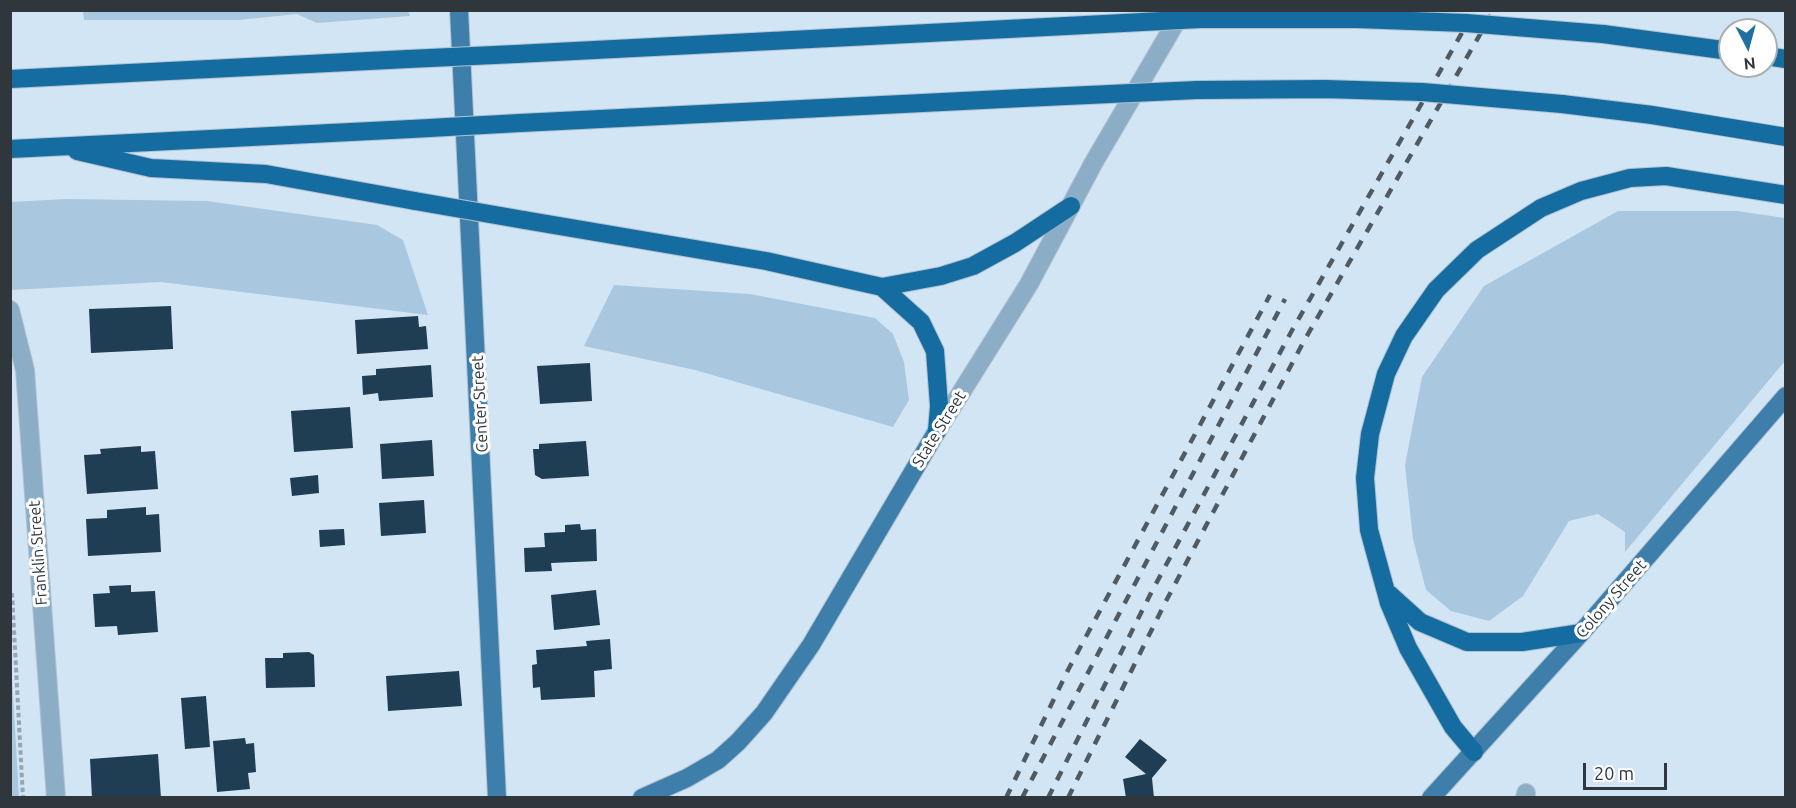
<!DOCTYPE html>
<style>
body{margin:0}
#map{position:relative;width:1796px;height:808px;overflow:hidden;background:#d2e5f4;font-family:Ubuntu,sans-serif}
canvas{display:block}
.frame{position:absolute;inset:0;border:12px solid #2f373d;pointer-events:none}
.north{position:absolute;left:1718px;top:18px;width:60px;height:60px;box-sizing:border-box;background:#fff;border:2px solid #acafb1;border-radius:50%;rotate:174deg;font-size:16px;font-weight:700;line-height:24px;text-align:center;color:#2f373d}
.north::after{content:'';display:block;margin:auto;width:21px;height:27px;background:#216fa2;clip-path:polygon(50% 0,100% 100%,50% 72%,0 100%)}
.scale{position:absolute;left:1583px;top:763px;width:84px;height:27px;box-sizing:border-box;border:3px solid #2f373d;border-top:0;padding-left:8px;font-size:18px;line-height:21px;white-space:nowrap;color:#2f373d;-webkit-text-stroke:4px #fff;paint-order:stroke}
</style>
<div id="map">
<canvas width="1796" height="808"></canvas>
<div class="frame"></div>
<div class="north">N</div>
<div class="scale">20 m</div>
</div>
<script>
const g = document.querySelector('canvas').getContext('2d');
g.lineJoin = 'round';
function fill(path, color) { g.fillStyle = color; g.fill(path, 'evenodd'); }
const shape = rows => new Path2D(rows.map(r => 'M' + r).join(''));
function strokePath(path, color, width, dash) { g.strokeStyle = color; g.lineWidth = width; g.lineCap = dash ? 'butt' : 'round'; g.setLineDash(dash || []); g.stroke(path); }
function drawText(font, color, halo, rows, align = 'center') {
  g.font = font + ' Ubuntu,sans-serif'; g.lineWidth = 6; g.setLineDash([]); g.textBaseline = 'middle'; g.strokeStyle = halo; g.fillStyle = color; for (const [text, x, y, turn = 0] of rows) {
    g.save(); g.translate(x, y); g.rotate((+turn || 0) * Math.PI / 180); g.textAlign = isNaN(turn) ? turn : align; if (halo) g.strokeText(text, 0, 0); g.fillText(text, 0, 0); g.restore();
  }
}
const green = shape([
 [408,10,410,16,317,23,297,14,239,20,84,20,83,11],
 [66,199,207,201,377,225,403,240,428,315,161,282,11,290,11,202],
 [1618,211,1737,211,1785,218,1785,361,1625,552,1625,532,1598,514,1569,521,1523,596,1489,621,1451,611,1426,590,1413,539,1405,465,1422,377,1484,286],
 [614,285,750,294,875,318,893,334,904,362,909,400,893,427,695,370,584,346],
 [11,659,19,797,11,797]
]);
const building = shape([
 [171,306,173,349,91,353,89,309],
 [418,316,419,327,426,326,428,349,357,354,355,320],
 [590,363,592,401,540,404,537,366],
 [431,365,433,397,379,401,378,393,363,395,362,376,376,375,376,369],
 [350,407,353,448,294,452,291,411],
 [432,440,434,476,382,479,380,444],
 [586,441,589,476,542,479,535,475,533,449,539,449,539,444],
 [141,446,141,452,155,451,158,489,87,494,84,455,101,454,100,449],
 [318,475,319,493,292,496,290,478],
 [424,500,426,533,381,536,379,503],
 [146,507,146,515,159,514,161,552,88,556,86,519,107,518,107,510],
 [580,524,581,530,596,529,597,561,551,563,552,571,525,572,524,548,545,547,544,533,565,532,565,525],
 [344,529,345,545,320,547,319,530],
 [131,585,131,592,155,591,158,632,118,635,117,626,95,627,93,594,110,593,109,586],
 [596,590,600,625,554,630,551,595],
 [610,639,612,669,594,671,595,697,541,700,540,687,533,688,532,665,537,664,536,650,587,646,586,641],
 [309,652,314,655,315,687,266,688,265,658,283,658,283,653],
 [459,671,462,706,388,711,386,676],
 [206,696,210,747,185,749,181,698],
 [245,738,246,744,254,743,256,772,248,773,250,789,217,792,213,741],
 [1140,739,1167,760,1152,778,1154,798,1126,798,1123,779,1146,774,1125,757],
 [158,754,161,798,92,798,90,759]
]);
const path = shape([
 [12,593,23,798]
]);
const minor = shape([
 [10,310,25,370,56,798],
 [937,431,1029,284,1094,162,1183,10],
 [1525,798,1526,793]
]);
const major = shape([
 [459,10,497,798],
 [642,798,687,778,718,760,738,742,764,713,811,645,937,431],
 [1431,798,1581,633,1786,396]
]);
const highway = shape([
 [1603,34,1730,51],
 [516,54,1066,26],
 [1766,56,1786,59],
 [10,79,408,59],
 [1562,104,1652,115,1786,137],
 [520,123,1023,98],
 [10,149,411,129],
 [77,151,151,168,266,174,415,201],
 [524,220,766,261,882,287,921,322,935,351,939,406,937,431],
 [882,287,941,276,973,266,1015,243,1071,206],
 [1389,594,1420,622,1467,642,1522,642,1581,633],
 [1474,752,1453,727,1408,648,1389,603,1369,530,1365,478,1370,434,1386,374,1404,336,1436,290,1477,250,1541,208,1581,191,1630,178,1666,176,1786,195]
]);
const rail = shape([
 [1006,798,1068,670,1270,295],
 [1022,798,1285,299],
 [1048,798,1151,593,1290,334,1475,10],
 [1068,798,1166,601,1304,341,1494,10]
]);
const highwayBridge = shape([
 [1066,26,1200,19,1357,19,1466,23,1603,34],
 [408,59,516,54],
 [1023,98,1197,90,1325,89,1422,92,1562,104],
 [411,129,520,123],
 [415,201,524,220]
]);
const streetNames = [
 ["Center Street",480,404,-93],
 ["State Street",939,429,-58],
 ["Franklin Street",38,553,-94],
 ["Colony Street",1611,599,-49]
];
fill(green, '#a9c8e0');
fill(building, '#1f3d53');
strokePath(minor, '#b1c2cf', 20);
strokePath(major, '#b1c2cf', 20);
strokePath(highway, '#b1c2cf', 20);
strokePath(path, '#96a5b1', 4, [4.5, 3]);
strokePath(minor, '#8cadc6', 18);
strokePath(major, '#3e7eab', 18);
strokePath(highway, '#156ca1', 18);
strokePath(rail, '#505a62', 4.5, [10, 10]);
strokePath(highwayBridge, '#b1c2cf', 20, []);
strokePath(highwayBridge, '#156ca1', 18);
drawText('16px', '#2f373d', '#fff', streetNames);
</script>
